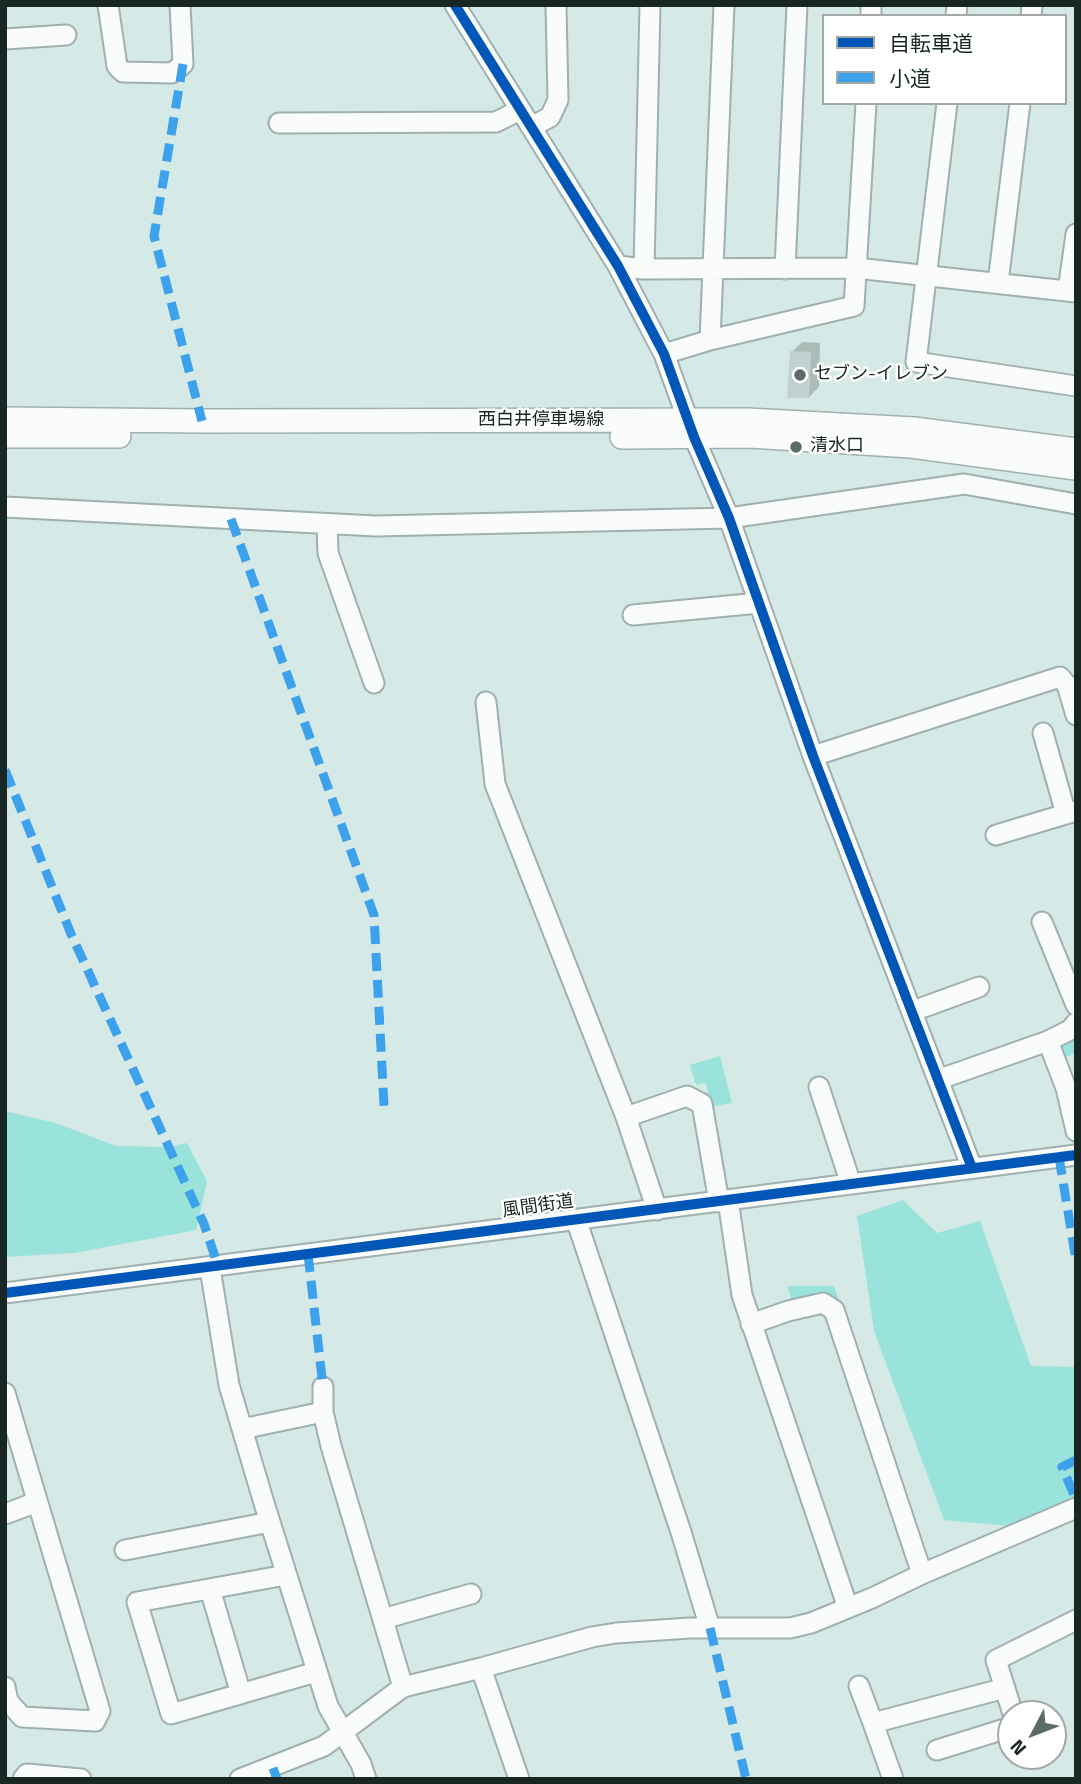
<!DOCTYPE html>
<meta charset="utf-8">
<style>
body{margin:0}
#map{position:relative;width:1081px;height:1784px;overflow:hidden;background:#d5eae7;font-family:"Titillium Web","Noto Sans JP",sans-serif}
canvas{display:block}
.frame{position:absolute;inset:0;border:7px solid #182624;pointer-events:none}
.legend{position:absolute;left:822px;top:14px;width:245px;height:91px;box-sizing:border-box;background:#fff;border:2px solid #a3a8a7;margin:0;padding:9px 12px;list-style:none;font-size:21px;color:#182624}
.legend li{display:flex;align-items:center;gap:14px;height:35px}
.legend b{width:35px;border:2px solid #a3a8a7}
.north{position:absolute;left:997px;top:1700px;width:70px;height:70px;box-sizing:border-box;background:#fff;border:2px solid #a3a8a7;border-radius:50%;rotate:228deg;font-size:19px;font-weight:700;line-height:28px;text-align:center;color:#182624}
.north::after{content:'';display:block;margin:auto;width:24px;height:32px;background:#5a6b68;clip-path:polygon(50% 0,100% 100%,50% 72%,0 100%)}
</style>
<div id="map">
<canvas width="1081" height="1784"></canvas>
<div class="frame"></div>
<ul class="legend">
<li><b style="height:9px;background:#0057b8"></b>自転車道</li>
<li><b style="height:9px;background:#3da2eb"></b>小道</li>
</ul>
<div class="north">N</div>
</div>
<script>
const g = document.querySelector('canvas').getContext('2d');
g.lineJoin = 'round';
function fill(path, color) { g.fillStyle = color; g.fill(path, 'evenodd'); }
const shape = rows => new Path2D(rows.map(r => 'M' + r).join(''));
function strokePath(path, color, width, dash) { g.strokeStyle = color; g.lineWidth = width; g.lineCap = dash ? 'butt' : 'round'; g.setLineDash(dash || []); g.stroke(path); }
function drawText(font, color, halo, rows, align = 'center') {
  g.font = font + ' "Titillium Web","Noto Sans JP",sans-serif'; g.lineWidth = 5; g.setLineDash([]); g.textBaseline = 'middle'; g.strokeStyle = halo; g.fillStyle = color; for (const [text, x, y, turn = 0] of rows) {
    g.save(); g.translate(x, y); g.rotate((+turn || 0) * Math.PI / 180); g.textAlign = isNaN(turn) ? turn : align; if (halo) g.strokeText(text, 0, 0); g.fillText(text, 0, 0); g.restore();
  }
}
const green = shape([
 [1076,1035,1076,1053,1061,1059,1057,1051,1063,1041],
 [720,1056,732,1103,710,1107,706,1083,696,1085,690,1065],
 [5,1111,56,1123,116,1146,168,1147,187,1143,207,1181,196,1230,75,1253,5,1257],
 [903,1200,937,1233,980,1221,1031,1366,1076,1367,1076,1514,1049,1524,1008,1526,944,1520,874,1331,857,1216],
 [787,1286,834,1286,839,1300,825,1297,793,1305]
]);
const shadow = shape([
 [802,342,820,343,819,387,809,397,792,352]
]);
const building = shape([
 [790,351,811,352,809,398,787,398]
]);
const minor = shape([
 [108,5,117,66,123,72,172,73,183,64,180,5],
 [455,5,618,266,664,354,694,437,729,518,813,756,972,1168],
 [871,16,871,5],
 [956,16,957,5],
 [1031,16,1032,5],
 [5,39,66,35],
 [947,103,916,362,1076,386],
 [279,123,496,122,520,110],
 [531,127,550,117,558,100,556,5],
 [618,266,644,269,856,268,1076,292],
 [644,269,650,5],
 [785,269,797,5],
 [998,283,1020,103],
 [1068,291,1076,234],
 [710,340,724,5],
 [664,354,710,340,854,306,866,103],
 [5,507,376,526,729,518,964,484,1076,504],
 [327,524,328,553,374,683],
 [633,615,759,603],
 [486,702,495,784,626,1117,657,1210],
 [1043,733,1066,814],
 [813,756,1060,677,1067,685,1076,715],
 [996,835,1076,811],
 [1042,922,1076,1005],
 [913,1011,979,987],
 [1048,1041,1066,1088,1076,1131],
 [940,1079,1048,1041,1070,1030,1076,1023],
 [819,1087,851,1184],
 [626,1117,687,1096,702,1104,719,1202],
 [728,1200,742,1295,848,1608],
 [576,1219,681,1532,710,1628],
 [210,1268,229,1385,264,1503,328,1706,361,1764,366,1779],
 [5,1293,1076,1155],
 [751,1324,788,1311,823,1303,834,1310,922,1574],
 [323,1387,323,1412,331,1446,403,1687],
 [5,1393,100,1711,95,1721,22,1717,8,1701,5,1687],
 [242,1429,323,1412],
 [5,1514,37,1502],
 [125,1550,270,1522],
 [286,1575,137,1602,171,1714,316,1672],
 [210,1589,241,1694],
 [383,1619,471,1594],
 [481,1668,519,1779],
 [859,1686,873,1723],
 [1013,1714,996,1660,1076,1620],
 [937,1750,1011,1727],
 [23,1779,27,1774,81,1779],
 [240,1779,324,1746,403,1687,481,1668,592,1637,616,1633,690,1628,790,1628,811,1623,872,1598,922,1574,1076,1508],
 [893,1779,873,1723,1005,1688]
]);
const major = shape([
 [5,419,202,421,748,420,914,429,1076,450],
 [5,436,119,436],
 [622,437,750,436,911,446,1076,468]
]);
const quiet = shape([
 [183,64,154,236,202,421],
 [231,519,374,915,384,1106],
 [5,770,71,934,204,1224,218,1266],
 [1059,1157,1076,1260],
 [308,1254,323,1387],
 [1076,1460,1062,1467,1076,1499],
 [710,1628,746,1779],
 [273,1768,277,1779]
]);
const cycleway = shape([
 [455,5,618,266,664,354,694,437,729,518,813,756,972,1168],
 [5,1293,1076,1155]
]);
const markers = [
 [800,375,7,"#5a6b68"],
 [796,447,7,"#5a6b68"]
];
const poiNames = [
 ["セブン-イレブン",814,375],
 ["清水口",810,447]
];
const streetNames = [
 ["西白井停車場線",541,421],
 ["風間街道",538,1207,-8]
];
fill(green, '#99e3db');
fill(shadow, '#0003');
fill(building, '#c1d1cf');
strokePath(minor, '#a0b0ae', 23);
strokePath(major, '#a0b0ae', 26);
strokePath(minor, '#f9fcfb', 19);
strokePath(major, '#f9fcfb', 23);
strokePath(quiet, '#3da2eb', 9, [18, 9]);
strokePath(cycleway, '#0057b8', 10);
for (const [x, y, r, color] of markers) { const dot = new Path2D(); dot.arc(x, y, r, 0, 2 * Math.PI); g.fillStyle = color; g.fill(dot); strokePath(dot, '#fff', 2.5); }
drawText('18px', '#182624', '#fff', poiNames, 'left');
drawText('18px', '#182624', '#fff', streetNames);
</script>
